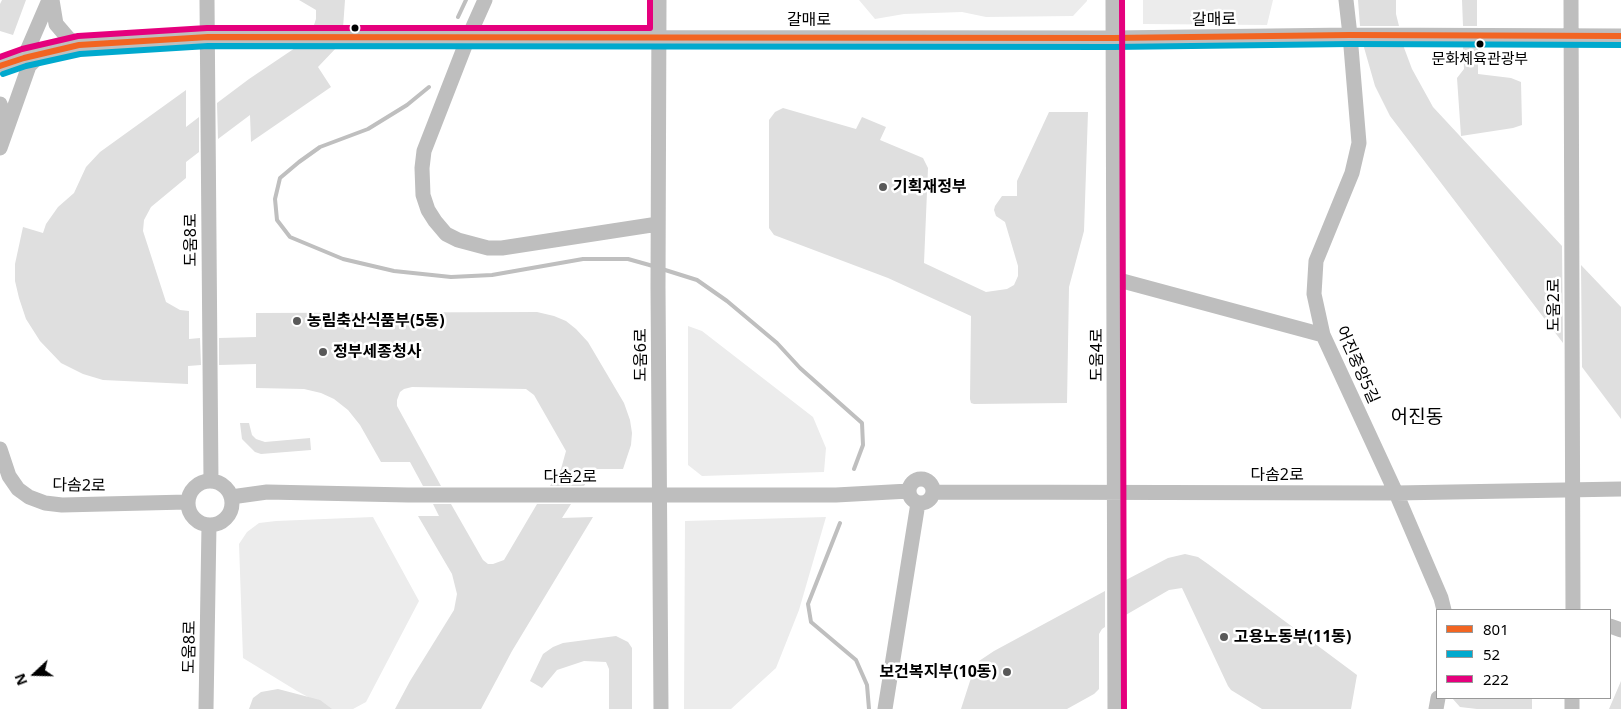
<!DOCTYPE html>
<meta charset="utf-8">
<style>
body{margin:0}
#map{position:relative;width:1621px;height:709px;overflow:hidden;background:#fff;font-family:"Noto Sans",sans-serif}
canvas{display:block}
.legend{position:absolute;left:1436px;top:609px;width:175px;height:90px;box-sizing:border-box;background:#fff;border:1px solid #999;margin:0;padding:6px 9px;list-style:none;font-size:15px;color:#000}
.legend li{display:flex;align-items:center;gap:10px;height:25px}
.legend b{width:25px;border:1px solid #999}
.north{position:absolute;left:10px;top:649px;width:50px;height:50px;-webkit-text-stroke:4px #fff;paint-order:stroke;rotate:249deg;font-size:14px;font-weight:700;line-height:20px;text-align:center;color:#000}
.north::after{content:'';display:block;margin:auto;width:18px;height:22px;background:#000;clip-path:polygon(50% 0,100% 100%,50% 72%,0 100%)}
</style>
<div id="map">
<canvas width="1621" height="709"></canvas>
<ul class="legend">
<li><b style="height:6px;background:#f26522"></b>801</li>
<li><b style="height:6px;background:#00a9ce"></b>52</li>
<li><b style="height:6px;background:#e5007d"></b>222</li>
</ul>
<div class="north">N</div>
</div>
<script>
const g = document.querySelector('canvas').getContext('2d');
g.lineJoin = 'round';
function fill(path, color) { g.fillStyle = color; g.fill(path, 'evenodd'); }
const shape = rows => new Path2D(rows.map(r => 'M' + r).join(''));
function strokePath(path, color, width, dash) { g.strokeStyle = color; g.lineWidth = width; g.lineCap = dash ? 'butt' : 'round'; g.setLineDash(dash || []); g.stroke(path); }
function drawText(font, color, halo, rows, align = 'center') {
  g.font = font + ' "Noto Sans","Noto Sans KR",sans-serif'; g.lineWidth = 5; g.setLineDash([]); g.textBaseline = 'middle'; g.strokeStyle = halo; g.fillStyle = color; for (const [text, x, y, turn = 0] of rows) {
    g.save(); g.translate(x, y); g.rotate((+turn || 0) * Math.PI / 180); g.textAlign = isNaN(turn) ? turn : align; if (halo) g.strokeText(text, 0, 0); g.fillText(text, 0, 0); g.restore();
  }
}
const green = shape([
 [859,0,1087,0,1087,1,1073,16,986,17,962,12,904,14,875,19],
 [1143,0,1273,0,1267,25,1143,24],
 [688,326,702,331,813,417,826,448,824,472,702,476,688,465],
 [373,517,419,601,366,702,353,709,330,709,297,691,243,658,239,544,247,532,259,523,276,521],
 [826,517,799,610,776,668,731,709,684,709,685,521]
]);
const stream = shape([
 [458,17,466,0],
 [429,87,407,105,368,129,320,147,299,162,280,178,275,199,277,220,290,237,343,259,394,271,451,277,492,275,583,259,628,259,653,266],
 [662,269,697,280,727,301,777,343,800,368,862,423,863,445,854,469],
 [840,523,808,604,811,622,856,660,867,685,869,709]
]);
const building = shape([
 [2,0,26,0,13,35,0,31,0,4],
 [299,0,345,0,343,28,313,28,316,19,316,10],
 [1358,0,1396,0,1396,14,1399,26,1360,26],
 [1462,0,1477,0,1477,26,1463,26],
 [1363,44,1403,45,1412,69,1433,107,1562,246,1563,343,1390,116,1375,86],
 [1463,45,1478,45,1478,74,1511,78,1521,82,1522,125,1513,128,1461,136,1457,78,1464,69],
 [298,46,337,47,318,67,331,87,251,142,250,115,218,139,217,103,249,79],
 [186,90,186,127,199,117,199,152,186,162,186,178,151,207,144,220,143,231,166,302,180,310,189,311,189,339,200,338,201,365,188,366,188,384,103,380,83,374,61,363,40,341,26,319,19,298,15,281,15,264,23,227,43,233,46,224,58,207,74,193,86,167,100,152],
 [783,108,856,129,862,117,886,127,880,140,923,158,928,168,924,263,986,292,1007,289,1014,285,1018,276,1018,266,1005,222,996,216,994,210,995,206,1002,196,1017,196,1017,181,1049,112,1088,112,1084,231,1069,287,1067,403,974,404,971,403,970,399,971,316,888,278,774,235,769,228,769,120,775,112],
 [1581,265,1621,307,1621,419,1582,367],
 [537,312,554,316,566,321,576,329,588,342,624,403,630,420,632,433,631,445,623,469,595,469,584,486,550,486,561,469,566,451,534,395,526,389,412,387,404,389,400,392,397,400,397,406,441,486,423,486,410,462,381,462,360,425,348,410,334,399,321,393,304,389,256,388,256,364,219,365,219,338,256,337,256,313],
 [240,423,249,423,252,435,256,439,265,442,310,438,311,450,261,454,255,452,242,439],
 [433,504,451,504,483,560,488,564,493,564,504,560,537,504,571,504,562,518,593,517,512,651,481,709,395,709,410,681,454,610,457,594,452,574,418,516,439,516],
 [1185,554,1198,557,1208,564,1357,675,1351,709,1262,709,1231,690,1228,686,1182,588,1169,590,1124,616,1124,581,1168,558],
 [1105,591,1105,627,1102,629,1099,634,1099,689,1094,694,1067,709,961,709,970,681,979,661,994,651],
 [616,636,628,642,632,648,632,709,609,709,609,669,606,662,584,661,557,670,542,688,530,681,543,654,553,647,563,643],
 [1621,681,1621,709,1609,709],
 [278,689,320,700,332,709,249,709,253,698,261,692],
 [1452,698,1532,698,1532,709,1477,709,1460,707]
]);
const minor = shape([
 [52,0,56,24,68,38,79,45],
 [207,0,211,481],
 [485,0,468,38,424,151,422,168,423,195,428,210,435,221,446,234,458,240,488,248,502,248,658,224],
 [659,0,658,287,661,709],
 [1113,0,1115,709],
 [1346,0,1350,35,1359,143,1352,173,1316,261,1314,294,1323,335,1396,493,1441,598,1444,610],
 [1571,0,1573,610],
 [24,58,49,0],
 [0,66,24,58,79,45,208,37,1113,38,1350,35,1621,36],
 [0,104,6,123,5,128],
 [0,148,29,66,41,54],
 [1115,279,1323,335],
 [0,449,9,476,18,489,29,497,45,503,62,505,187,502],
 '909 491a12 12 0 1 1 24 0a12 12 0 1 1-24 0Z',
 '188 503a22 22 0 1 1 44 0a22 22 0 1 1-44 0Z',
 [933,492,1396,493,1621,489],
 [231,497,267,492,408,495,836,495,909,491],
 [1610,626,1621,630],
 [206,709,209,525],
 [885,709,918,503],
 [1436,709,1438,698],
 [1572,709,1572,698]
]);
const bus1 = shape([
 [0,66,24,58,79,45,208,37,1113,38,1350,35,1621,36]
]);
const bus2 = shape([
 [3,74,26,66,80,54,208,46,1113,47,1350,44,1621,45]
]);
const bus3 = shape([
 [1122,0,1124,709],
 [0,57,22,49,78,36,207,28,650,28,650,0]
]);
const markers = [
 [355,28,4.5,"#000"],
 [1480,44,4.5,"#000"],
 [883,187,5,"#595959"],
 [297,321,5,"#595959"],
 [323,352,5,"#595959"],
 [1224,637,5,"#595959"],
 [1007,672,5,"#595959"]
];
const busNames = [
 ["문화체육관광부",1480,60]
];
const streetNames = [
 ["갈매로",809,20],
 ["갈매로",1214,20,-1],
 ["도움8로",191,240,-90],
 ["도움2로",1554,305,-90],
 ["도움6로",641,355,-90],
 ["도움4로",1097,355,-90],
 ["어진중앙5길",1357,365,66],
 ["다솜2로",1277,475],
 ["다솜2로",570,477],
 ["다솜2로",79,486,1],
 ["도움8로",190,647,-89]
];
const poiNames = [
 ["기획재정부",893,187],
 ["농림축산식품부(5동)",307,321],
 ["정부세종청사",333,352],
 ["고용노동부(11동)",1234,637],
 ["보건복지부(10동)",997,672,"right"]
];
const quarterNames = [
 ["어진동",1417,418]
];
fill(green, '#ececec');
strokePath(stream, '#bfbfbf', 4);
fill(building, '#dfdfdf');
strokePath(minor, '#bebebe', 15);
strokePath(bus1, '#f26522', 6);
strokePath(bus2, '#00a9ce', 6);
strokePath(bus3, '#e5007d', 6);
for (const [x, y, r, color] of markers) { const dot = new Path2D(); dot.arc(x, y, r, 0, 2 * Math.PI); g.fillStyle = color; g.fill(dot); strokePath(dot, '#fff', 2); }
drawText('15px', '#000', '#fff', busNames);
drawText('16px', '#000', '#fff', streetNames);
drawText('bold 16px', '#000', '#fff', poiNames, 'left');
drawText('19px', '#000', '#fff', quarterNames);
</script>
